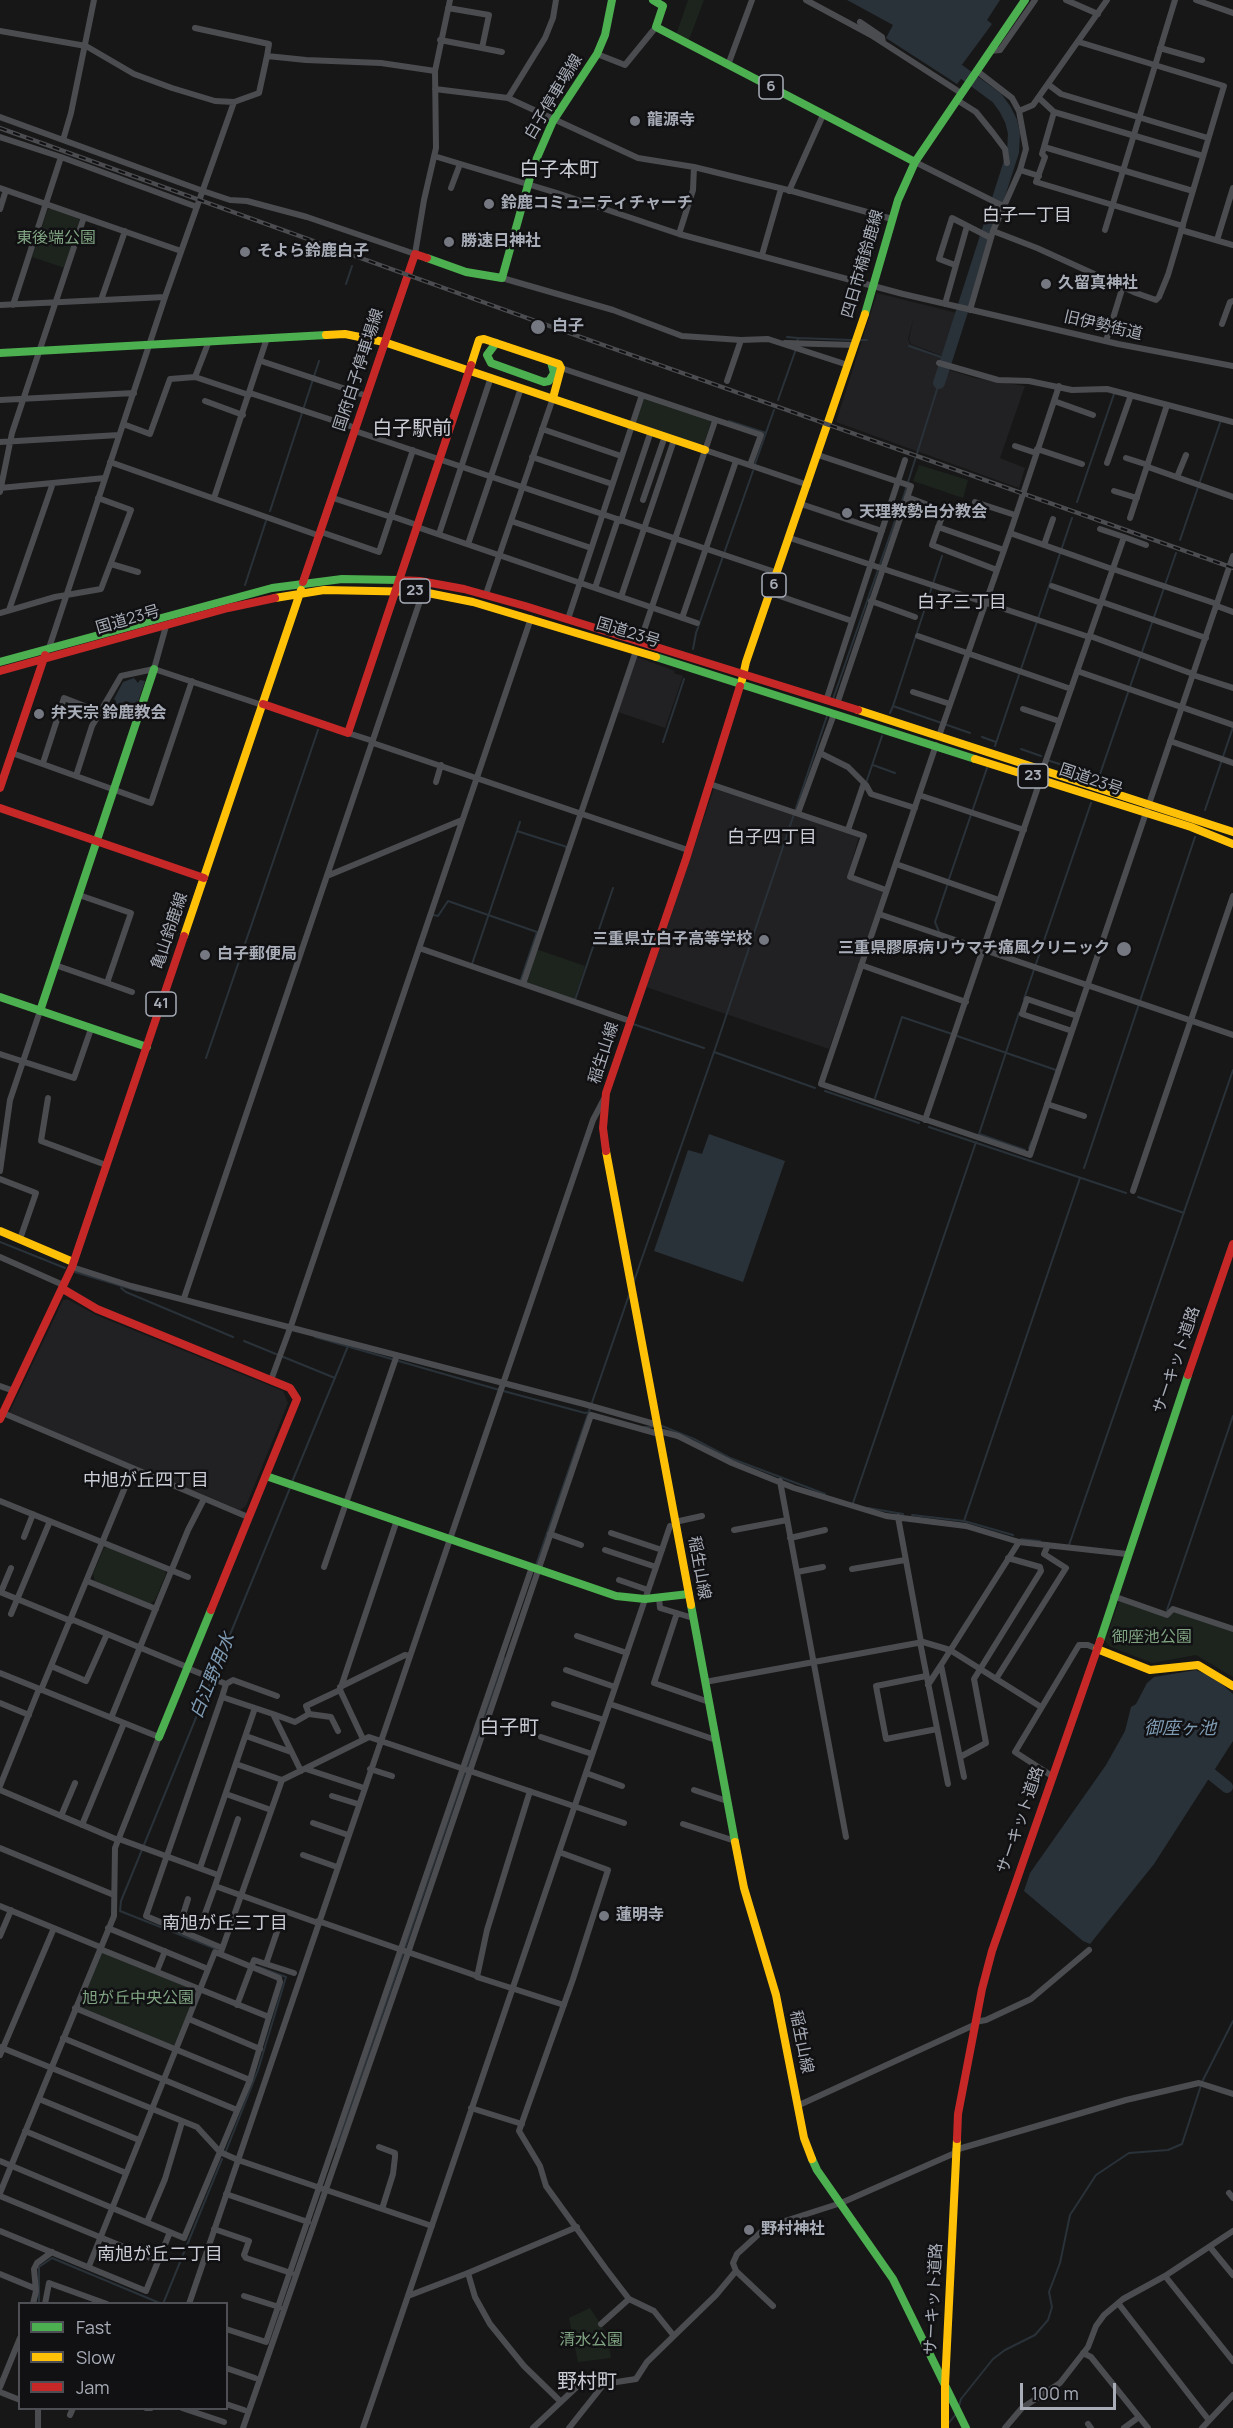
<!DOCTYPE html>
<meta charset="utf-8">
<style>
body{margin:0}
#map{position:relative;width:1233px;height:2428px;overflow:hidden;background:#171717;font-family:Manrope,sans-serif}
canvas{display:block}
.legend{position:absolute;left:18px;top:2302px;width:210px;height:108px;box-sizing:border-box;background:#111113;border:2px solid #4d4f55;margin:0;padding:8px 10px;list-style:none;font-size:18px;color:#a8adb8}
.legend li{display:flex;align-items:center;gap:12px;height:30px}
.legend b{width:30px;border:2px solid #4d4f55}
.scale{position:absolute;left:1020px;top:2383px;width:96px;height:27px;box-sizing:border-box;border:3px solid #a8adb8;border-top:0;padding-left:8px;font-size:18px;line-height:21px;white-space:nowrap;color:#a8adb8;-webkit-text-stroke:4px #111113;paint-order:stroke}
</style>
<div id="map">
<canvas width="1233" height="2428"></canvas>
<ul class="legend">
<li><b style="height:8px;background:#4caf50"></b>Fast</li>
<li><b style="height:8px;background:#ffc107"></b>Slow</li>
<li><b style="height:8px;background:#c62828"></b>Jam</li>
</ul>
<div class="scale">100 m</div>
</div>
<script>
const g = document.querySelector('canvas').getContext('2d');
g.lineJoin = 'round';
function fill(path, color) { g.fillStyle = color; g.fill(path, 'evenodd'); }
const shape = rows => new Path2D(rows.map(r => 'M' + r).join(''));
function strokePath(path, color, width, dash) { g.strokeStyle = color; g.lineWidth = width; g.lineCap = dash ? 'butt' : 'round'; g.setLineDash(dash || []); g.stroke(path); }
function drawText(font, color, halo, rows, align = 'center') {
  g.font = font + ' Manrope,"Noto Sans JP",sans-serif'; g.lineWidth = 5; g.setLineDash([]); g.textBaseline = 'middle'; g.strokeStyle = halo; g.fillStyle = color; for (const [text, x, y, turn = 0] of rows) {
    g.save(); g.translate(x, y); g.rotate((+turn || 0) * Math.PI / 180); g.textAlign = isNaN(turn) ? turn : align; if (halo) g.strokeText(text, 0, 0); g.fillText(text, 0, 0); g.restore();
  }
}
const built = shape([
 [877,293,957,313,943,356,911,344,909,339,914,317,908,339,910,344,942,357,939,367,975,378,1025,386,1000,458,1025,468,1019,488,836,422],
 [637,657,675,671,674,673,683,676,665,728,618,712],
 [714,788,859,836,847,878,882,890,883,894,829,1049,646,987],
 [63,1300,69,1300,96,1315,283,1391,288,1403,246,1506,240,1510,9,1413]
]);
const green = shape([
 [688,0,704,0,689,40,676,35],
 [48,209,52,209,80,218,65,268,32,257],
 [645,398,708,419,711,422,704,443,701,445,637,423,635,419,642,399],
 [919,465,968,480,963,498,913,481],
 [536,949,585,966,574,1000,524,983],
 [107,1547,164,1570,166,1574,155,1600,150,1604,95,1581,93,1574,104,1548],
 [1119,1601,1167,1617,1175,1612,1233,1631,1233,1677,1196,1655,1152,1663,1109,1646,1105,1641],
 [103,1952,196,1990,196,1994,176,2044,173,2046,81,2008,80,2004,100,1953],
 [590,2308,607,2334,611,2358,578,2362,569,2318]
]);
const water = shape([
 [847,0,1000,0,987,20,992,24,961,66,967,71,957,84,886,38,893,25],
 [134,678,138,683,140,680,145,681,133,717,114,712,116,701,114,699,123,682],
 [709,1134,785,1161,743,1282,654,1251,688,1150,702,1154],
 [1196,1670,1215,1678,1233,1694,1233,1741,1154,1864,1090,1944,1083,1941,1024,1891,1030,1873,1106,1765,1125,1731,1131,1707,1136,1704,1147,1683,1154,1677]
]);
const stream = shape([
 [346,284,352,266],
 [787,337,798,338],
 [859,340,867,340],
 [797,343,798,338,852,340],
 [909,346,947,359],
 [778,400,796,349],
 [729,421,766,433],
 [755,464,774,410],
 [1077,502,1114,394],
 [270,511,319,361],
 [1180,540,1220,423],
 [942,556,893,706,970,733],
 [245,585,266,521],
 [693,649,696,633,753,471],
 [833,699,904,495,939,383],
 [890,713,893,706],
 [982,737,996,742],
 [663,742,684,679],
 [995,746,1072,518],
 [1021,749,1041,756],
 [1050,761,1069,767],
 [873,765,895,773],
 [1099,777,1176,553],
 [866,783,882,736],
 [1205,810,1233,727],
 [517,831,567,847,566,848],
 [949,879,987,768],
 [433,915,438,916,448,901,537,932,520,982],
 [940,934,935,922,947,886],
 [472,964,520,822],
 [1024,999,1091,803],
 [575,1000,613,888],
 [1019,1013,979,1134,1025,1150],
 [633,1024,704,1048],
 [957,1036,1056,1070],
 [714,1052,815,1088],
 [206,1058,318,730],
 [825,1091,919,1123],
 [875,1098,902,1017,952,1034],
 [929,1127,1126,1193],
 [1029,1148,1032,1141],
 [1084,1168,1195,837],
 [1138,1197,1184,1213],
 [0,1242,65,1268],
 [75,1272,138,1291],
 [634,1281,714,1052,827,716],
 [121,1288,126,1292,233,1337],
 [315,1337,496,1389,585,1413,590,1412],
 [244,1341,335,1378],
 [662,1426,694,1439,730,1458,825,1494],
 [644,1427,652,1427],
 [292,1482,348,1346],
 [853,1503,976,1142],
 [868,1508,903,1514],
 [912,1515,964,1521,1013,1535],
 [964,1521,1080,1178],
 [1021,1539,1040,1541],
 [1069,1545,1233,1070],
 [536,1565,629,1295],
 [1167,1610,1233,1416],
 [216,1949,120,1911,121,1901,290,1488],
 [337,2147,504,1658],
 [226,2151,258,2070,286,1977,259,1967],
 [39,2304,39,2267,52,2258,162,2304],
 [163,2304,222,2159],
 [959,2406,961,2399,993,2359,1005,2350,1035,2335,1048,2320,1052,2307,1049,2292,1060,2263,1070,2215,1096,2175,1129,2153,1168,2150,1182,2144,1202,2082,1233,2021],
 [948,2424,956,2414]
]);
const river = shape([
 [939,383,1013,152,1014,133,1011,121,1005,109,997,98,959,70],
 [1211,1774,1227,1787]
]);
const street = shape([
 [806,0,871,35,961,93],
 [1066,0,1098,14],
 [1196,0,1233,13],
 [860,22,882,37,883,42],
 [195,28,269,44,267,56],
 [0,31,86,46,134,74,172,88,215,101,234,102,259,93,267,56,306,60,381,63,435,71],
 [440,40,482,48,489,15,448,8],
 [482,48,502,52],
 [1160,48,1202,60],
 [990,51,1000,50,1035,0],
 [597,54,625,65,656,27],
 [728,65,752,0],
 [1049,85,1061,94,1208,138],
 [435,89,508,98,638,158,694,167,792,191,892,219],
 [508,98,545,38,553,18,556,0],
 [1039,98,1054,112,1203,156],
 [957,100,976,112,993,133,1005,149,1007,163],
 [1019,111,1033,105,1107,0],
 [1054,112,1042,154,1045,157,1036,182,1183,226],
 [0,117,203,191,230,200,247,201,307,217,415,254,424,200,436,148,435,71,450,0],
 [0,137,61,157,13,305],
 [63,140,71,113,94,0],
 [1044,147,1193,191],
 [434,156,557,193,679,234,903,294,1118,344,1233,366],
 [61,157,197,207],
 [915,162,1003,206],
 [1020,170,1039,176],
 [0,188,181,251],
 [451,188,460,164],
 [789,191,823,115],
 [0,209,6,190],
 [1105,230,1175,0],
 [1181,230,1233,245],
 [993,231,1037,248,1136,293,1156,300,1159,297,1168,275,1224,86,1079,42],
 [679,234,693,190,694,167],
 [1217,240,1233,188],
 [762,255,781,189],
 [955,265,939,259,952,218,991,238],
 [502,278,613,310,682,336,741,340,768,339,848,365],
 [101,300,125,231],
 [945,304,967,226],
 [0,305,165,297],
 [970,310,993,231,1020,170,1026,149,1019,111,1012,98,977,71],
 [1222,324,1230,302,1233,301],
 [1106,341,1123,286],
 [785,343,854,345],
 [261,361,367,396],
 [939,363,998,380,1029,381,1072,390,1107,389,1233,422],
 [561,368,761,435,750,465],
 [195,377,209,341],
 [727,381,741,340],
 [250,393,356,428],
 [0,400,134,393],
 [205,401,243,415],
 [1054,401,1093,415],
 [123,424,150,434,170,379,195,377,249,395],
 [542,429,621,456],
 [355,431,778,573],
 [0,442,119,435],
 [1015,446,1036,453],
 [1037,449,1082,464],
 [705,450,808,485],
 [818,455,911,486,837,704],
 [532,457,612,484],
 [1126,458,1148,465],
 [110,462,320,536],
 [1107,463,1131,395],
 [1148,467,1233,497],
 [1177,477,1186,455],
 [0,488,105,478],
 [1114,491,1137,498],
 [0,492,12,433,84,217],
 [907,497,944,511,932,545,997,570],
 [214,498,267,338],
 [333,498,391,517],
 [643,500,665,436],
 [975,502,1015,515],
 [801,504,882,531],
 [391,516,417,525],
 [1130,518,1167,405],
 [511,521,591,548],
 [621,521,651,431],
 [417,527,697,623],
 [938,527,1004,550],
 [1100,529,1124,537],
 [321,532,379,552,413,450],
 [1010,533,1112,569],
 [439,534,491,377],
 [790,538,1089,637],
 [468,544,521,388],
 [1044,545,1053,519],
 [111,564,138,572],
 [1113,569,1217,604],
 [1052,586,1101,603],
 [595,588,618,519],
 [771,593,852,621],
 [486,594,553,398],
 [621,597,674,440],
 [871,601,915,617],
 [1102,602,1206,638],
 [1217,606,1233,612],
 [9,610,53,483],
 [0,613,55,597,101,589,131,510,98,498],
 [682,618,736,461],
 [568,619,642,395],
 [918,636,1071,689],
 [1090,636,1193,674],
 [640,642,715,421],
 [49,648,165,297,234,102],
 [154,669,166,626],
 [1077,671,1233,725],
 [1193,675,1233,688],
 [913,692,950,704],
 [826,701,905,460],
 [1023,709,1059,721],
 [348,733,373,741],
 [939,736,1010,533,1059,386],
 [1170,741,1233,763],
 [373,743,688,850],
 [936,745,821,1084,1030,1155,1233,556],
 [12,753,151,803,192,681],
 [820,753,848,767,866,785,871,794,915,808],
 [43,763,64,698,100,712],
 [1043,769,1124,537,1146,545],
 [76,776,92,726,121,676,154,669,262,705],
 [436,782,441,765],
 [710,784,864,836,850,877,886,890],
 [919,795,1024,830],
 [798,813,834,714],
 [848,830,864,783],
 [896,864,999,900],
 [327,876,462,820],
 [879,914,1233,1035],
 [419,948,630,1021],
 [55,965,107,983,131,913,79,895],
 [861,965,966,1002],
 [107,983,132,992],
 [523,984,636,651],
 [1072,1031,1022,1014,1027,999,1077,1016],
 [0,1054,74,1078,91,1029],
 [48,1098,41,1141,106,1165],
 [1047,1104,1084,1116],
 [925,1120,1041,778],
 [0,1171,10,1100,40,1011],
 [0,1179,36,1193,20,1239],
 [1133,1191,1233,896],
 [0,1257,61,1284],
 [72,1267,131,1286,584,1404,658,1425],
 [184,1298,423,592],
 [271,1380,292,1323,531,618],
 [0,1386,14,1391],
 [3,1413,248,1517],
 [659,1431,678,1436,732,1463,794,1488,886,1516,966,1526,1019,1542,1127,1554],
 [780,1481,846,1837],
 [0,1501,188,1577],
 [898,1517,921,1642],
 [675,1522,702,1516],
 [734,1530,787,1520],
 [611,1533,662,1550],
 [550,1534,581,1545],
 [24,1537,33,1514],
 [790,1538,825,1530],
 [605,1550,656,1567],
 [324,1567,397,1355],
 [852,1569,905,1560],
 [797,1572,823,1567],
 [619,1580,648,1590],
 [87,1581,156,1609],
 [0,1592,71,1621],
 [1,1592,11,1568],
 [1113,1596,1167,1615,1173,1609,1233,1629],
 [659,1598,660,1608,693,1618],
 [677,1613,654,1683,709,1702],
 [11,1614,50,1521],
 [71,1619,187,1667],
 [577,1636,627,1653],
 [920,1642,948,1784],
 [51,1666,86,1681,107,1634],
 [187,1668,226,1684,222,1697],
 [566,1670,615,1687],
 [0,1673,159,1737,115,1848,114,1916,0,2193],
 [926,1676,876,1686,886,1739,937,1729],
 [996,1679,1066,1568,1044,1554,1048,1545],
 [705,1682,923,1642,950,1650,1041,1707],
 [226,1684,233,1680,277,1696],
 [928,1685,941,1665],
 [340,1687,405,1655,409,1656],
 [41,1690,133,1468],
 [0,1703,29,1715],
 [554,1704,604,1720],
 [610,1704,716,1740],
 [273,1714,295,1722,309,1714,331,1717,338,1731],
 [309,1714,306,1706,340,1690],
 [111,1718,188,1530,204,1499],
 [246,1736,291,1752],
 [541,1737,592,1754],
 [363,1739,340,1690,397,1520],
 [960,1757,986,1743,974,1679,1041,1571,1040,1567,1008,1558],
 [236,1764,282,1780,369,1737,624,1823],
 [306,1769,364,1788],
 [370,1769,392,1776],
 [586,1773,622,1786],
 [1052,1776,1015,1752,1079,1645,1088,1645,1097,1649],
 [964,1777,941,1665,1019,1542],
 [0,1786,39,1689],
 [0,1790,118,1840],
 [694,1790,727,1801],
 [530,1791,487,1930,477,1977,564,2005],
 [226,1794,271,1810],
 [332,1796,358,1804],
 [61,1816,75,1783],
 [238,1819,215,1886,318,1923],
 [313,1823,348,1835],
 [683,1824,735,1841],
 [82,1825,124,1723],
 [119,1839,218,1875],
 [0,1848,114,1895],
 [559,1852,608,1870,573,1979,519,2131,540,2166,546,2186,606,2269,629,2299,654,2311,674,2336],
 [303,1855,337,1867],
 [200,1868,255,1708],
 [188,1899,183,1915,202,1922,215,1886],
 [0,1906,100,1947],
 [318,1921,477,1976],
 [108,1928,208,1969],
 [0,1936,11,1910],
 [222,1948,146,1916,222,1697,273,1714,301,1771],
 [221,1952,282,1780],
 [266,1964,294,1973],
 [157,1971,165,1951],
 [237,2005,254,1960,266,1964,284,1911],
 [75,2008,250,2080],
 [189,2019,260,2049],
 [975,2022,986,2020,1031,1999,1089,1950],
 [63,2038,237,2110],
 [0,2047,197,2127,220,2152,238,2160,432,2226],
 [0,2055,54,1928],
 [39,2099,139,2140],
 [797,2106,974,2025],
 [471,2108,522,2124],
 [25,2131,126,2173],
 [379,2147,395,2153,395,2157,393,2174,382,2209],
 [955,2150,1126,2100,1199,2083,1233,2094],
 [0,2161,184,2238,250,2080,269,2017,100,1949],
 [1229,2193,1233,2198],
 [226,2194,308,2222],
 [0,2196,158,2261],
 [147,2222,165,2179,182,2122],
 [214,2229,249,2241,244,2255,246,2258,291,2273],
 [0,2231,146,2291,170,2232],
 [1210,2247,1233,2275],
 [89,2266,215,1952,279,1978,280,1982,269,2017],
 [736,2271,773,2306],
 [468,2273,475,2297,490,2324,524,2366,560,2401],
 [0,2274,34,2288],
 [1165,2276,1233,2361],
 [244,2296,279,2307],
 [408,2296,468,2273,577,2227],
 [1118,2303,1208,2419],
 [33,2304,36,2291,34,2269,37,2263,52,2252],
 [45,2304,49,2283,107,2304],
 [189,2304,593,1120,604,1099],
 [601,2324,629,2299],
 [226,2329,266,2342,532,1567],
 [1083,2353,1091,2357,1148,2428],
 [226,2368,255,2378],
 [0,2387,20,2338],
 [0,2392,20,2400],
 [226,2404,244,2410],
 [38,2408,38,2428],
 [146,2408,151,2408],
 [182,2408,224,2422],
 [70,2415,73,2408],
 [1088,2424,1091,2428],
 [243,2428,408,1953,591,1415,659,1434],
 [363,2428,670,1526],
 [533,2428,582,2382,604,2384,636,2379,647,2362,716,2295,736,2271,733,2263,737,2254,761,2232,788,2220,841,2203,955,2153],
 [569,2428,604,2384],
 [1005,2428,1022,2408,1060,2383,1088,2347,1096,2326,1104,2315,1123,2299,1165,2276,1233,2231],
 [1124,2428,1139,2417],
 [1202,2428,1233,2395]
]);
const fast = shape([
 [653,0,663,6,656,27,915,162,898,200,865,314],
 [915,162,1025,0],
 [427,258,466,272,502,278,533,167,553,121,597,54,605,35,612,0],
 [496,343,487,355,491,363,544,382,549,381,554,373,551,362],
 [0,353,326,335],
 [656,657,975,759],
 [0,662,272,588,342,579,399,580],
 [0,997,147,1047],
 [40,1011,154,669],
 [266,1476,616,1596,645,1599,689,1594],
 [691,1605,735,1842],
 [1100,1641,1188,1375],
 [159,1737,211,1610],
 [812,2159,817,2170,893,2279,966,2428]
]);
const slow = shape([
 [326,335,345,334,384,342,705,450],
 [471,365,479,340,484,339,559,364,561,368,553,398],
 [275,598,324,590,423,592,473,602,656,657],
 [742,680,746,662,865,314],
 [858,710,1233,832],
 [975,759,1191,827,1233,844],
 [184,936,301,590],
 [606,1151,691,1605],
 [0,1231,73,1262],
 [1097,1649,1150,1670,1198,1665,1233,1686],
 [735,1842,744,1888,776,1995,804,2138,812,2159],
 [945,2428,945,2385,957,2139]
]);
const jam = shape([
 [399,580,420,581,464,589,525,606,858,710],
 [303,582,415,254,427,258],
 [0,671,228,608,275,598],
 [263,704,348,733,471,365],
 [0,788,45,655],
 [0,808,204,878],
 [606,1151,603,1128,606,1093,686,859,740,686],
 [63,1289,97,1309,290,1388,297,1399,211,1610],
 [1188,1375,1233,1244],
 [0,1419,72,1267,184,936],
 [957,2139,958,2114,982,1989,992,1951,1100,1641]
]);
const rail = shape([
 [0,128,541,323,1233,568]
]);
const markers = [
 [635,121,6,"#757880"],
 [489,204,6,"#757880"],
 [449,242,6,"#757880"],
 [245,252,6,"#757880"],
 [1046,284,6,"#757880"],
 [538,327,8,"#757880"],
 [847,513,6,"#757880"],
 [39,714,6,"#757880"],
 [764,940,6,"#757880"],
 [1124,949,8,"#757880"],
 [205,955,6,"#757880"],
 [604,1916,6,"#757880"],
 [749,2230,6,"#757880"]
];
const shields = [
 [771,87,24],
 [774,585,24],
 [415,591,30],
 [1033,776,30],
 [161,1004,30]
];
const shieldNames = [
 ["6",771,87],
 ["6",774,585],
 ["23",415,591],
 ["23",1033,776],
 ["41",161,1004]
];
const streetNames = [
 ["白子停車場線",554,97,-59],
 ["四日市楠鈴鹿線",863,264,-74],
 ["旧伊勢街道",1103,326,13],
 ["国府白子停車場線",359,370,-72],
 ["国道23号",128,620,-16],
 ["国道23号",628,633,17],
 ["国道23号",1091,780,19],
 ["亀山鈴鹿線",170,931,-71],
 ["稲生山線",604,1053,-72],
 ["サーキット道路",1177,1360,-71],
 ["稲生山線",699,1568,80],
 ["サーキット道路",1021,1820,-71],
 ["稲生山線",801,2042,79],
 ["サーキット道路",934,2299,-87]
];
const poiNames = [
 ["龍源寺",647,121],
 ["鈴鹿コミュニティチャーチ",501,204],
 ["勝速日神社",461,242],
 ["そよら鈴鹿白子",257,252],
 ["久留真神社",1058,284],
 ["白子",552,327],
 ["天理教勢白分教会",859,513],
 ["弁天宗 鈴鹿教会",51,714],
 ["三重県立白子高等学校",752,940,"right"],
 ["三重県膠原病リウマチ痛風クリニック",1110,949,"right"],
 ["白子郵便局",217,955],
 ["蓮明寺",616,1916],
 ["野村神社",761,2230]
];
const parkNames = [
 ["東後端公園",56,239],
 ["御座池公園",1152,1638],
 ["旭が丘中央公園",138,1999],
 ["清水公園",591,2341]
];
const neighbourhoodNames = [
 ["白子一丁目",1027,216],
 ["白子三丁目",962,603],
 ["白子四丁目",772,838],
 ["中旭が丘四丁目",146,1481],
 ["南旭が丘三丁目",225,1924],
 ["南旭が丘二丁目",160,2255]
];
const waterNames = [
 ["白江野用水",213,1676,-68],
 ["御座ヶ池",1180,1729]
];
const quarterNames = [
 ["白子本町",559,170],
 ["白子駅前",412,429],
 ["白子町",509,1728],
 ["野村町",587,2382]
];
fill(built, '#212123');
fill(green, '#1d241e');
fill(water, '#2a3239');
strokePath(stream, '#2a3239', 2);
strokePath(river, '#2a3239', 12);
strokePath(street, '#4b4c50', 6);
strokePath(fast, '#4caf50', 8);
strokePath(slow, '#ffc107', 8);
strokePath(jam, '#c62828', 8);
strokePath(rail, '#4b4c4f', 4.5);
strokePath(rail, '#111113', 2, [7]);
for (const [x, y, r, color] of markers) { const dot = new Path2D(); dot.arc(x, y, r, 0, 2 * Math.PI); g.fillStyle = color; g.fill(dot); strokePath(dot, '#111113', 2); }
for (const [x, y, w] of shields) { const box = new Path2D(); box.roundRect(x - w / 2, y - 12, w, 24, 4.5); g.fillStyle = '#111113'; g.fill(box); strokePath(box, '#a8adb8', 1.5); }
drawText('bold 15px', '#a8adb8', null, shieldNames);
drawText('16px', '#a8adb8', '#111113', streetNames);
drawText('bold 16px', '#a8adb8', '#111113', poiNames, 'left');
drawText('16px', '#7fa381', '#111113', parkNames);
drawText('18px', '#c9ccd4', '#111113', neighbourhoodNames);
drawText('italic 18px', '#7f9bb3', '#111113', waterNames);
drawText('20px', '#c9ccd4', '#111113', quarterNames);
</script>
